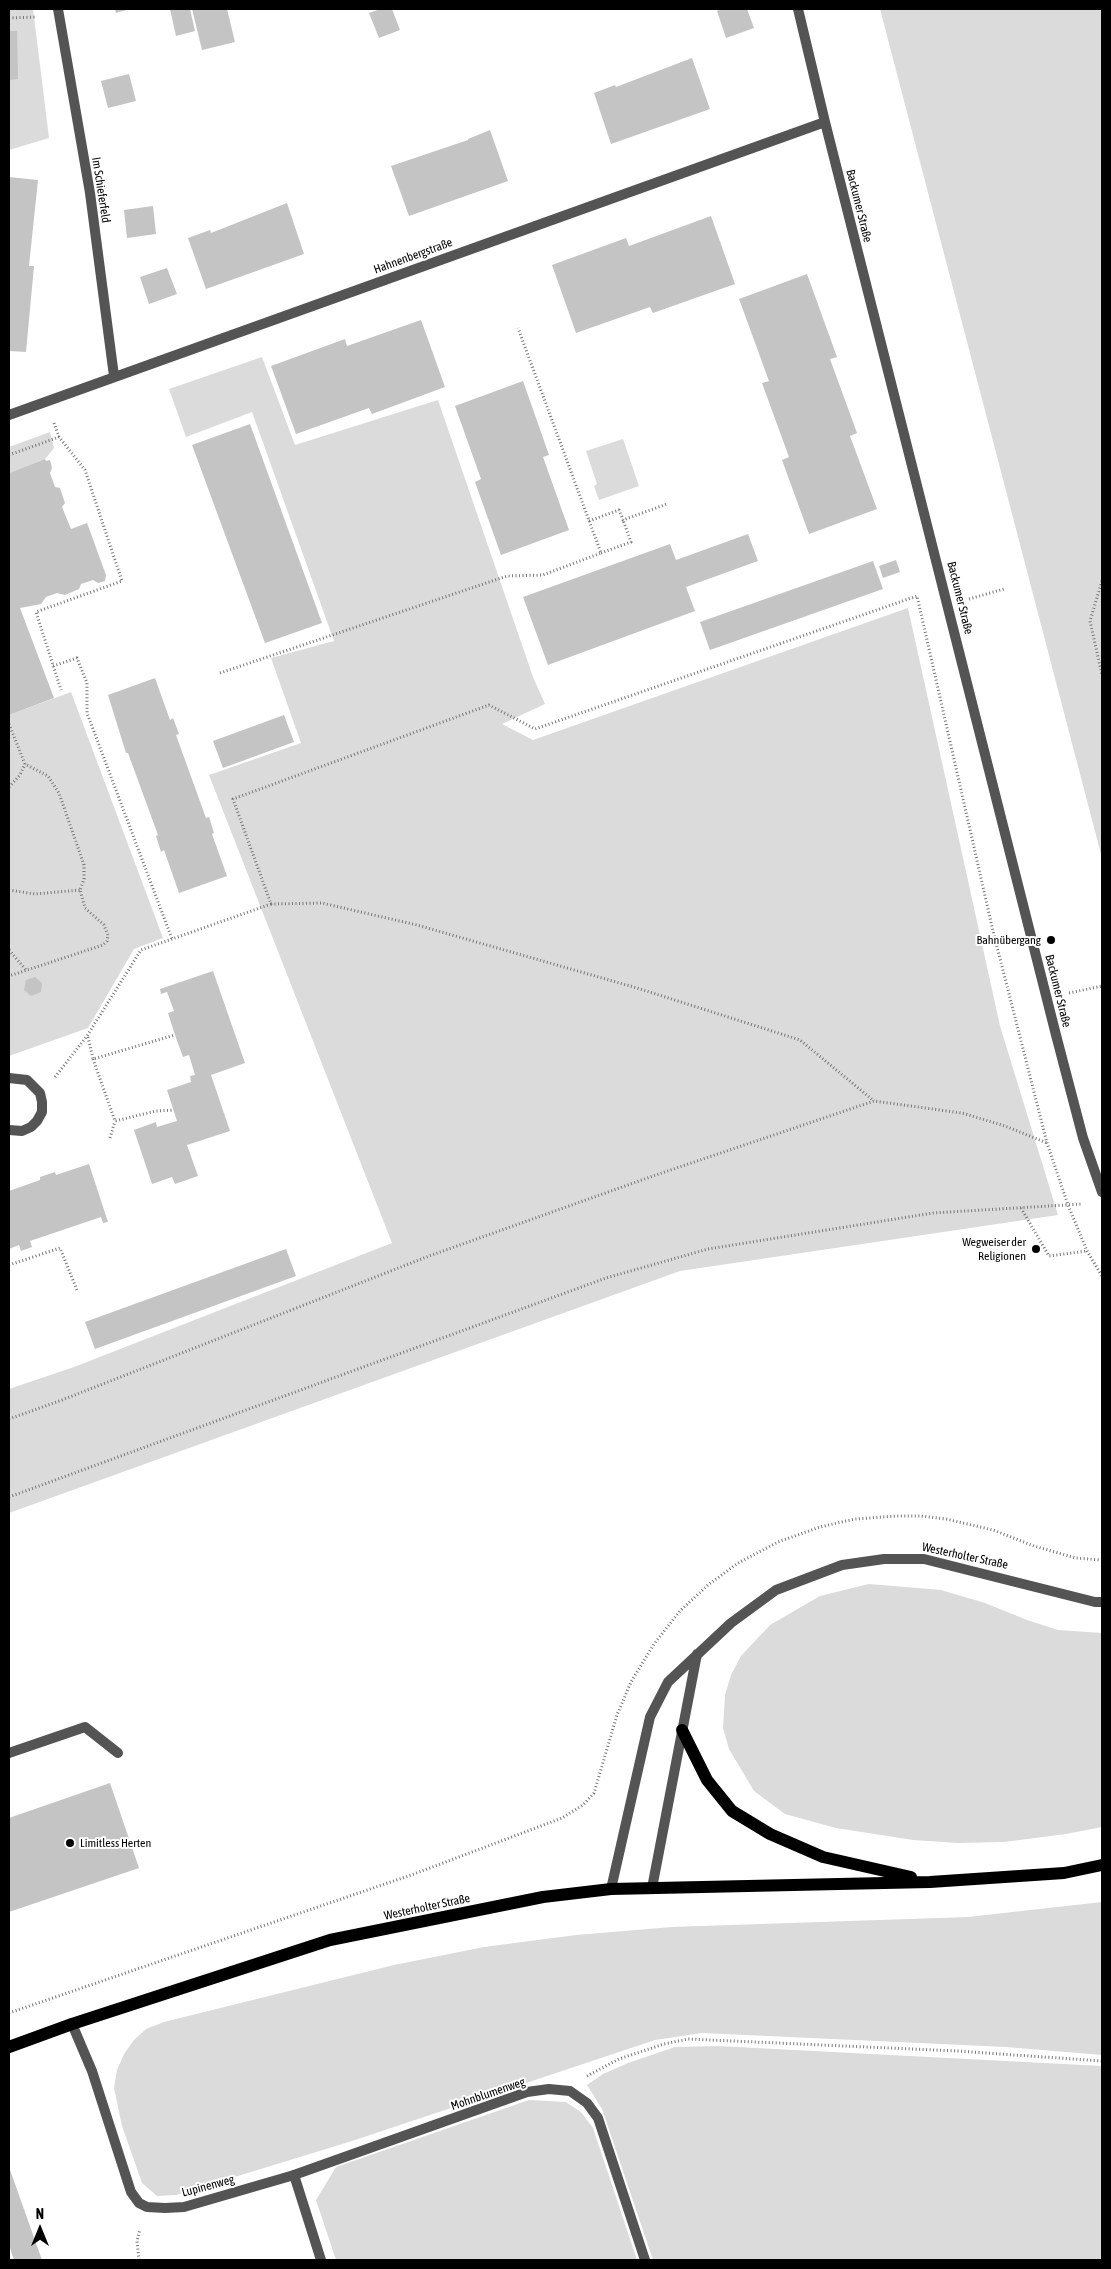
<!DOCTYPE html>
<meta charset="utf-8">
<style>
body{margin:0}
#map{position:relative;width:1111px;height:2269px;overflow:hidden;background:#fff;font-family:"Asap Condensed",sans-serif}
canvas{display:block}
.frame{position:absolute;inset:0;border:10px solid #000;pointer-events:none}
.north{position:absolute;left:15px;top:2204px;width:50px;height:50px;-webkit-text-stroke:4px #fff;paint-order:stroke;rotate:0deg;font-size:14px;font-weight:700;line-height:20px;text-align:center;color:#000}
.north::after{content:'';display:block;margin:auto;width:18px;height:22px;background:#000;clip-path:polygon(50% 0,100% 100%,50% 72%,0 100%)}
</style>
<div id="map">
<canvas width="1111" height="2269"></canvas>
<div class="frame"></div>
<div class="north">N</div>
</div>
<script>
const g = document.querySelector('canvas').getContext('2d');
g.lineJoin = 'round';
function fill(path, color) { g.fillStyle = color; g.fill(path, 'evenodd'); }
const shape = rows => new Path2D(rows.map(r => 'M' + r).join(''));
function strokePath(path, color, width, dash) { g.strokeStyle = color; g.lineWidth = width; g.lineCap = dash ? 'butt' : 'round'; g.setLineDash(dash || []); g.stroke(path); }
function drawText(font, color, halo, rows, align = 'center') {
  g.font = font + ' "Asap Condensed",sans-serif'; g.lineWidth = 4; g.setLineDash([]); g.textBaseline = 'middle'; g.strokeStyle = halo; g.fillStyle = color; for (const [text, x, y, turn = 0] of rows) {
    g.save(); g.translate(x, y); g.rotate((+turn || 0) * Math.PI / 180); g.textAlign = isNaN(turn) ? turn : align; if (halo) g.strokeText(text, 0, 0); g.fillText(text, 0, 0); g.restore();
  }
}
const green = shape([
 [9,9,33,9,49,138,9,150],
 [880,9,1102,9,1102,858],
 [262,357,295,445,438,400,533,677,545,704,502,724,533,740,908,608,1000,1026,1058,1215,680,1271,9,1513,9,1389,74,1367,392,1243,209,775,301,743,271,658,334,641,252,412,186,437,169,389],
 [50,432,54,448,45,459,9,473,9,447],
 [623,439,639,486,599,500,594,486,597,484,586,451],
 [71,692,163,938,134,949,88,1028,9,1056,9,715],
 [869,1584,941,1590,985,1603,1027,1620,1058,1630,1102,1633,1102,1827,1066,1834,1004,1842,958,1843,913,1840,836,1828,785,1814,754,1791,729,1749,723,1728,725,1695,731,1675,741,1656,770,1625,820,1596],
 [1102,1902,1102,2055,1006,2047,702,2033,655,2040,352,2141,176,2195,157,2196,142,2183,122,2126,114,2088,117,2070,124,2054,134,2040,146,2029,164,2022,394,1965,484,1947,576,1935,672,1927,968,1917],
 [718,2046,1102,2066,1102,2260,653,2260,602,2109,587,2085,603,2074,628,2063,675,2047],
 [529,2100,566,2102,581,2112,593,2128,637,2260,336,2260,316,2200,336,2167]
]);
const building = shape([
 [115,9,130,9,116,13],
 [170,9,190,9,195,31,176,36],
 [192,9,227,9,235,42,202,50],
 [380,9,392,9,400,30,379,38,369,13],
 [722,9,747,9,754,28,726,38,717,11],
 [9,31,17,31,18,79,9,80],
 [692,58,710,109,611,144,594,93,615,85,616,87],
 [129,74,136,101,108,108,101,81],
 [490,130,508,181,409,216,391,166,468,140,468,139],
 [9,177,38,180,29,266,34,266,26,352,9,351],
 [287,203,304,254,206,289,188,238,210,230,211,233],
 [153,206,156,234,127,238,124,210],
 [711,216,735,284,653,313,650,307,576,333,552,265,626,238,629,246],
 [167,268,177,294,149,304,140,277],
 [807,274,837,357,830,359,857,433,850,436,877,509,809,534,782,460,789,457,762,383,769,381,739,299],
 [421,320,445,387,372,414,369,408,296,434,271,366,345,339,347,346],
 [523,381,549,455,543,457,569,530,501,555,475,482,481,479,455,406],
 [250,424,322,623,265,643,192,445],
 [45,459,46,461,50,460,52,468,50,473,55,487,60,488,65,503,62,507,71,529,87,523,106,575,105,581,98,583,93,580,81,584,79,589,65,595,57,593,46,597,41,604,20,608,54,698,9,715,9,473],
 [748,534,758,561,686,587,695,611,548,665,523,597,670,544,676,560],
 [896,560,900,572,883,578,879,566],
 [873,561,883,589,710,650,700,622],
 [155,678,170,720,173,718,179,734,176,735,206,818,209,817,214,833,212,834,227,876,179,893,164,850,161,852,156,836,158,835,128,753,126,753,108,695],
 [284,715,294,742,223,768,213,741],
 [213,971,245,1063,211,1075,230,1131,187,1145,198,1176,175,1184,172,1177,152,1184,134,1130,156,1122,157,1127,177,1121,167,1090,191,1082,190,1076,195,1075,189,1055,183,1057,175,1035,168,1013,174,1011,167,992,161,994,160,989],
 [35,977,42,983,41,992,31,996,24,990,26,980],
 [89,1164,108,1222,103,1223,101,1217,30,1241,32,1247,21,1251,19,1245,9,1249,9,1191,40,1180,40,1177,55,1172,56,1175],
 [286,1249,296,1276,95,1349,85,1322],
 [110,1783,139,1868,9,1912,9,1818],
 [9,2167,42,2260,14,2260,9,2245]
]);
const path = shape([
 [9,18,37,17],
 [54,423,59,437],
 [9,455,59,437,85,470,122,581,36,612,61,690],
 [589,521,619,510,623,520,667,504],
 [601,553,631,542,623,520],
 [1102,581,1090,621,1102,675],
 [969,599,1004,589],
 [53,666,77,658,87,683,87,713,172,939],
 [220,673,507,576,543,575,601,553,518,328],
 [9,724,25,764,48,776,59,793,84,865,84,879,80,890,85,908,104,925,108,935,107,941,103,945,9,976],
 [9,787,20,775,25,764],
 [9,890,35,894,80,890],
 [271,904,322,903,417,925,637,988,800,1040,874,1101],
 [9,950,26,970],
 [1069,993,1102,986],
 [88,1037,93,1059,175,1035],
 [93,1059,115,1121,156,1111,174,1110],
 [55,1077,87,1036,141,950,271,904,233,799,489,705,535,729,917,596,993,931,1047,1143,1068,1205,1087,1251,1102,1276],
 [110,1138,115,1121],
 [1021,1208,1049,1256,1087,1251],
 [9,1265,60,1248,77,1290],
 [9,1419,62,1400,429,1256,653,1176,874,1101,962,1113,1005,1126,1047,1143],
 [9,1497,606,1278,708,1249,933,1213,1082,1204],
 [9,2013,414,1874,562,1818,583,1805,594,1793,617,1715,631,1682,654,1644,680,1611,708,1585,738,1563,778,1542,820,1527,855,1519,896,1516,921,1516,946,1519,993,1530,1034,1546,1076,1558,1102,1560],
 [587,2076,619,2059,664,2044,688,2039,957,2051,1102,2061],
 [139,2260,137,2241,140,2229]
]);
const service = shape([
 [9,1753,85,1727,118,1753],
 [72,2024,92,2071,131,2192,139,2203,147,2207,165,2208,184,2207,294,2175,527,2092,549,2089,570,2091,587,2103,598,2118,645,2260]
]);
const minor = shape([
 [58,9,90,193,114,376],
 [798,9,825,122,1056,1035,1083,1138,1102,1192],
 [9,415,825,122],
 [9,1078,27,1080,40,1093,42,1102,42,1112,37,1121,31,1127,22,1131,9,1130],
 [294,2175,321,2260]
]);
const tertiary = shape([
 [652,1888,697,1654],
 [611,1889,650,1717,668,1682,731,1623,776,1590,842,1565,884,1559,924,1559,1095,1602,1102,1602]
]);
const primary = shape([
 [682,1730,707,1780,732,1811,770,1834,823,1857,911,1877],
 [9,2047,72,2024,330,1940,543,1897,611,1889,930,1882,1064,1873,1102,1865]
]);
const markers = [
 [1051,940,5,"#000"],
 [1036,1249,5,"#000"],
 [70,1843,5,"#000"]
];
const streetNames = [
 ["Im Schieferfeld",101,190,81],
 ["Backumer Straße",859,206,76],
 ["Hahnenbergstraße",413,256,-20],
 ["Backumer Straße",960,598,76],
 ["Backumer Straße",1058,991,76],
 ["Westerholter Straße",965,1556,12],
 ["Westerholter Straße",427,1907,-12],
 ["Mohnblumenweg",488,2094,-19],
 ["Lupinenweg",208,2186,-15]
];
const poiNames = [
 ["Bahnübergang",1041,940],
 ["Wegweiser der",1026,1242],
 ["Religionen",1026,1256],
 ["Limitless Herten",80,1843,"left"]
];
fill(green, '#dbdbdb');
fill(building, '#c4c4c4');
strokePath(path, '#767676', 3, [1, 2.5]);
strokePath(service, '#545454', 10);
strokePath(minor, '#545454', 10);
strokePath(tertiary, '#545454', 10);
strokePath(primary, '#000', 12);
for (const [x, y, r, color] of markers) { const dot = new Path2D(); dot.arc(x, y, r, 0, 2 * Math.PI); g.fillStyle = color; g.fill(dot); strokePath(dot, '#fff', 2); }
drawText('12px', '#000', '#fff', streetNames);
drawText('12px', '#000', '#fff', poiNames, 'right');
</script>
